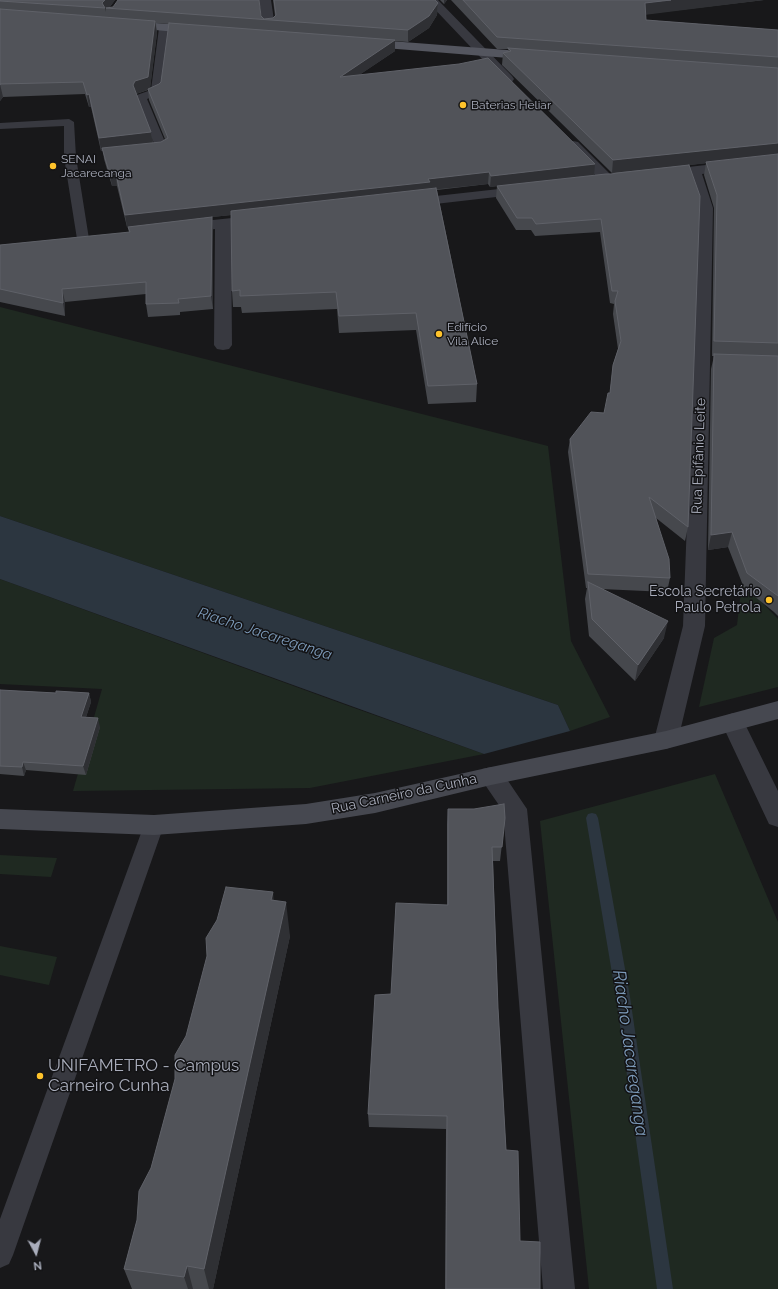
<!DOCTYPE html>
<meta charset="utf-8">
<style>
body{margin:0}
#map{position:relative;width:778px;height:1289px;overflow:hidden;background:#18181a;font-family:Raleway,sans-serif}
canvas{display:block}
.north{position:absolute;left:16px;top:1233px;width:40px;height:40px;-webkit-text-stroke:3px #131315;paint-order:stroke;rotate:173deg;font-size:11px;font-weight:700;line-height:16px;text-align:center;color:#a9adbb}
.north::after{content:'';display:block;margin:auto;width:14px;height:18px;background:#a9adbb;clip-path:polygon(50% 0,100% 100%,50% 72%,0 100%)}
</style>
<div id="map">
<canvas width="778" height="1289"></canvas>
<div class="north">N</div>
</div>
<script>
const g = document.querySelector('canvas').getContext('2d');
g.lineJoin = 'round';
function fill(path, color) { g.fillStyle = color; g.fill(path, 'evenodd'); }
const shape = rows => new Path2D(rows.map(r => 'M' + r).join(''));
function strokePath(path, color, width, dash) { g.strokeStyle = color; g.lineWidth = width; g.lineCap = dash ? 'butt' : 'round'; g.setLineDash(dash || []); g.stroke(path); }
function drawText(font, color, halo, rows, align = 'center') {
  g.font = font + ' Raleway,sans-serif'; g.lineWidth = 3; g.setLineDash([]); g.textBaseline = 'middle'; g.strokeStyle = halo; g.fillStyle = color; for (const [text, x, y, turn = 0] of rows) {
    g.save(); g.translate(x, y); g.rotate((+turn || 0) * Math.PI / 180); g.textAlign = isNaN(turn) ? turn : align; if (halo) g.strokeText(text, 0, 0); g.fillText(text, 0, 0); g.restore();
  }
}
const green = shape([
 [0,307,548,446,571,641,610,717,570,731,558,705,0,516],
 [0,579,343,704,484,754,310,788,73,791,102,689,0,684],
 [742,582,778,619,778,687,699,707,714,638,737,625],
 [715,774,778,922,778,1289,589,1289,540,821],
 [0,855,57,858,51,877,0,874],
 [0,946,57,957,49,985,0,975]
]);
const water = shape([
 [0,516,558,705,570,731,484,754,0,579]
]);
const stream = shape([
 [592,813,596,814,598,818,630,997,673,1289,657,1289,616,997,586,818,588,814,592,813]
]);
const lane = shape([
 [164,25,169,28,161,92,160,94,147,99,168,149,166,151,162,152,145,154,141,153,139,151,141,149,155,146,136,97,137,95,151,90,159,28,164,25],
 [69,119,74,122,76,157,89,239,87,242,83,243,79,242,77,239,64,157,64,126,0,129,0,123,69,119],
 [154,817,161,819,164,825,13,1255,9,1264,0,1268,0,1219,144,825,147,819,154,817]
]);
const street = shape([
 [259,0,271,0,275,27,273,29,265,29,263,27,259,0],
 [426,0,438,0,512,76,514,79,512,82,504,82,426,0],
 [573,141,578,142,614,178,616,181,614,184,609,185,604,184,568,148,566,145,568,142,573,141],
 [778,157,778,165,702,174,713,208,705,626,678,740,674,746,666,749,658,746,654,740,683,626,699,208,688,175,661,178,656,177,654,174,656,171,661,170,778,157],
 [526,186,531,187,533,190,531,193,409,207,404,206,402,203,404,200,409,199,526,186],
 [261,215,266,216,268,219,266,222,231,227,232,345,229,349,223,350,217,349,214,345,215,229,184,233,179,231,176,228,179,225,184,223,261,215],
 [733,713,741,716,778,791,778,827,769,824,721,722,725,716,733,713],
 [491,767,500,769,527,809,575,1289,543,1289,503,811,479,776,482,769,491,767]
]);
const secondary = shape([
 [778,701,778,719,666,749,491,785,375,813,306,824,154,835,0,829,0,809,154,815,306,804,375,793,491,767,666,731,778,701]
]);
const primary = shape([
 [127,21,198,26,202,27,204,30,202,33,198,34,123,27,121,25,123,23,127,21],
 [364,39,533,52,537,53,539,56,537,59,533,60,360,46,358,43,360,40,364,39]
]);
const wall = shape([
 [0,0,115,0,109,8,261,16,264,19,273,18,275,16,273,0,435,0,438,3,437,15,429,28,408,42,395,41,395,51,359,75,594,175,611,174,615,173,612,173,502,65,503,53,508,52,508,49,497,49,451,0,764,0,646,14,646,20,778,30,778,616,774,612,744,588,728,547,708,550,711,369,714,356,712,356,714,208,704,175,706,163,689,165,688,527,685,541,656,518,670,578,667,592,601,589,664,638,635,681,589,636,585,599,587,588,586,588,568,452,570,439,604,413,610,393,613,365,618,349,613,314,614,304,610,303,600,232,535,236,531,230,516,230,496,198,497,186,490,187,488,184,437,190,477,384,476,402,428,404,416,330,339,333,337,309,242,313,241,307,233,307,232,291,231,215,212,217,213,230,213,309,180,312,180,315,148,317,146,304,146,294,65,302,65,316,0,302,0,245,129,233,128,227,153,224,127,227,117,186,112,186,104,159,103,151,101,151,91,107,89,107,85,94,3,97,0,101],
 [156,23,169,24,161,82,159,84,150,88,157,33],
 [148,90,149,100,165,139,161,142,153,143,151,132,136,94],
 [440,0,447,0,444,4],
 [0,690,56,693,89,693,91,702,86,717,100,727,86,775,26,770,24,776,0,774],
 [448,809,505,818,500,861,493,861,498,1008,506,1150,520,1241,540,1289,445,1289,446,1129,369,1127,368,1114,391,994,447,905,447,824],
 [274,901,290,936,213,1289,132,1289,124,1269,175,1079]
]);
const shadedWall = shape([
 [105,0,115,0,109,8,106,8,106,12,105,8,102,3],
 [444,0,447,0,444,4],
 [671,0,764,0,644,15,645,3],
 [438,3,437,15,429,28,408,42,408,30],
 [155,21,157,33,150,89,136,94,133,85],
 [395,40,395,51,340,88,340,77],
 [0,84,3,97,0,101],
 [89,94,91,107,89,107,87,95],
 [151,132,153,145,102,148,103,151,101,151,99,138],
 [778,143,778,156,612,173,613,160],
 [595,164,594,176,490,187,491,176],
 [489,172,488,184,430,190,430,194,212,217,213,230,213,309,211,296,212,217,127,227,125,215,428,179],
 [116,174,117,186,112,186,110,175],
 [62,289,65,302,65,316,63,303],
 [732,532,728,547,708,550,711,535],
 [668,621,664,638,635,681,638,665],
 [89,693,91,702,83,726,81,717],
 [98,718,100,727,86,775,83,766],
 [23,762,26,770,24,776,22,767],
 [273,892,276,926,271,900],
 [286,902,290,936,213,1289,209,1289,204,1269],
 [187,1266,193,1289,188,1289,184,1277]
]);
const building = shape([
 [0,0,105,0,102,3,105,8,0,1,0,0],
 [118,0,259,0,261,16,264,19,273,18,276,15,274,0,435,0,438,3,429,16,408,30,106,8,113,7,118,0],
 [463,0,671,0,645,3,646,20,778,30,778,57,497,37,463,0],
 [0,9,155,21,148,77,135,81,133,85,151,132,99,138,89,94,87,95,83,82,0,84,0,85,0,9],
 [169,23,395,40,340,77,459,64,488,58,595,164,491,176,489,172,428,179,430,182,125,215,116,174,110,175,102,148,161,142,168,138,148,89,159,84,161,82,169,23],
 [508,48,778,68,778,143,613,160,503,53,511,51,508,48],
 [778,154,778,343,714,341,717,195,706,162,778,154],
 [689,165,700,196,688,527,649,497,669,559,670,578,588,574,570,439,591,412,604,413,608,393,610,393,613,365,621,341,615,301,618,291,612,291,601,219,536,224,532,218,517,218,497,186,606,174,611,174,617,173,689,165],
 [436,188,477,384,428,386,416,313,339,316,336,292,240,296,240,290,232,291,231,211,436,188],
 [212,217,211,296,178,299,179,303,146,304,146,282,62,289,63,303,0,289,0,245,130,232,128,227,212,217],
 [714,354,778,356,778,596,747,573,732,532,711,535,714,354],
 [588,582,668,621,638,665,592,619,588,582],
 [0,690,56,693,56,691,89,693,81,717,98,718,83,766,23,762,22,767,0,766,0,690],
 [504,804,505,818,502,847,492,847,498,1008,506,1150,518,1151,520,1241,540,1242,540,1289,446,1289,447,1116,368,1114,375,995,391,994,396,903,448,905,448,809,474,809,504,804],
 [226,887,273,892,271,900,286,902,204,1269,187,1266,184,1277,124,1269,137,1220,139,1191,151,1168,175,1079,175,1055,186,1036,207,956,206,938,217,920,226,887]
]);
const markers = [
 [463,105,4,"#ffc32b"],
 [53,166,4,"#ffc32b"],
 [439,334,4,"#ffc32b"],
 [769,600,4,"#ffc32b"],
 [40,1076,4,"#ffc32b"]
];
const farPoinames = [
 ["Baterias Heliar",471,105],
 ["SENAI",61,159],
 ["Jacarecanga",61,173],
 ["Edifício",447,327],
 ["Vila Alice",447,341]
];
const streetNames = [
 ["Rua Epifânio Leite",699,456,-88],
 ["Rua Carneiro da Cunha",404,794,-12]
];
const poiNames = [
 ["Escola Secretário",761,592],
 ["Paulo Petrola",761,608]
];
const waterNames = [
 ["Riacho Jacareganga",265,634,18]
];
const nearPoinames = [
 ["UNIFAMETRO - Campus",48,1066],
 ["Carneiro Cunha",48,1086]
];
const nearWaternames = [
 ["Riacho Jacareganga",630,1053,82]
];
fill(green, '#1f2921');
fill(water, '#2c3640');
fill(stream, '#2c3640');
fill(lane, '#383940');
fill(street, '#383940');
fill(secondary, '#464850');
fill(primary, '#54565f');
fill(wall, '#46484d');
fill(shadedWall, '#2f3034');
fill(building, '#515359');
strokePath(building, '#5f6168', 1);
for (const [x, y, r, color] of markers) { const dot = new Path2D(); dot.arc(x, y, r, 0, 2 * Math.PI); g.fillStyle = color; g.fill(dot); strokePath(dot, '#131315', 1.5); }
drawText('12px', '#a9adbb', '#131315', farPoinames, 'left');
drawText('14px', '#a9adbb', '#131315', streetNames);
drawText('14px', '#a9adbb', '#131315', poiNames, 'right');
drawText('italic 15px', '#7c9ab9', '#131315', waterNames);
drawText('17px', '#a9adbb', '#131315', nearPoinames, 'left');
drawText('italic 18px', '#7c9ab9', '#131315', nearWaternames);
</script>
